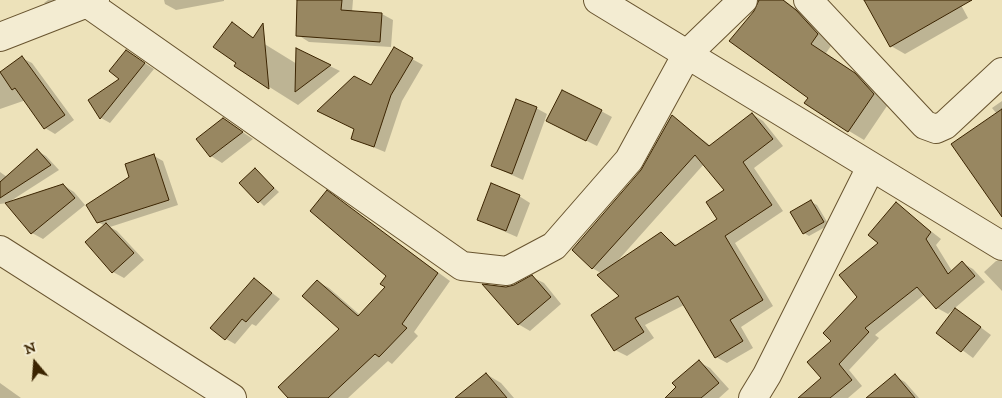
<!DOCTYPE html>
<style>
body{margin:0}
#map{position:relative;width:1002px;height:398px;overflow:hidden;background:#ede2ba;font-family:"IM FELL DW Pica",serif}
canvas{display:block}
.north{position:absolute;left:10px;top:338px;width:50px;height:50px;-webkit-text-stroke:4px #f3ecd2;paint-order:stroke;rotate:342deg;font-size:14px;font-weight:700;line-height:20px;text-align:center;color:#3b2401}
.north::after{content:'';display:block;margin:auto;width:18px;height:22px;background:#3b2401;clip-path:polygon(50% 0,100% 100%,50% 72%,0 100%)}
</style>
<div id="map">
<canvas width="1002" height="398"></canvas>
<div class="north">N</div>
</div>
<script>
const g = document.querySelector('canvas').getContext('2d');
g.lineJoin = 'round';
function fill(path, color) { g.fillStyle = color; g.fill(path, 'evenodd'); }
const shape = rows => new Path2D(rows.map(r => 'M' + r).join(''));
function strokePath(path, color, width, dash) { g.strokeStyle = color; g.lineWidth = width; g.lineCap = dash ? 'butt' : 'round'; g.setLineDash(dash || []); g.stroke(path); }
const shadow = shape([
 [48,0,78,0,55,9,44,3],
 [164,0,224,0,224,1,176,10,165,4],
 [298,0,353,0,352,12,382,14,393,20,391,47,309,42,298,35],
 [762,0,784,0,811,20,833,43,826,53,871,84,889,103,864,140,849,131,809,98],
 [871,0,970,0,961,5,968,18,905,54,891,46],
 [232,24,297,64,297,50,340,71,298,105,236,66,238,63],
 [394,49,423,65,402,101,385,152,353,139],
 [126,51,154,69,110,123,101,118,89,100,121,79],
 [22,58,32,63,74,120,55,134,45,128,26,100,0,109,0,73],
 [1002,101,1002,214,997,114,992,108],
 [536,108,547,114,523,180,492,166],
 [601,111,612,117,597,146,559,127],
 [752,114,763,121,783,146,754,168,783,211,735,243,773,306,741,327,753,348,727,363,716,357,684,305,645,325,654,338,627,356,615,350,621,297,601,273,592,268,642,171,672,116,711,146],
 [704,164,725,191,719,220,678,246,661,233,613,266],
 [223,119,253,139,222,163,211,156,198,139],
 [37,151,46,156,59,170,9,202,63,185,74,192,85,205,43,239,32,233,7,203,0,204,0,172,7,177],
 [154,156,163,161,178,205,110,227,117,231,144,260,124,278,113,272,105,226,98,222,131,177],
 [255,170,279,192,264,206,241,183],
 [327,192,450,281,414,332,418,336,392,364,388,361,348,398,290,398,341,329,317,281,329,288,360,315,387,287,388,275],
 [519,196,530,203,517,237,478,220],
 [811,202,817,205,829,225,809,236,804,233],
 [896,204,941,239,936,245,952,271,962,263,973,269,985,282,948,314,937,308,925,294,875,335,879,338,849,370,862,386,848,398,800,398,822,378,833,341,859,297],
 [996,261,1002,261,1002,291,984,272],
 [532,277,544,283,561,304,530,331,518,324,506,288,515,286],
 [255,280,280,299,256,326,252,324,235,344,226,339],
 [956,309,991,335,973,358,938,332],
 [699,362,710,368,729,389,719,398,667,398],
 [486,374,501,383,514,398,466,398],
 [895,376,905,382,919,398,882,398],
 [0,383,21,398,0,398]
]);
const building = shape([
 [297,0,342,0,341,10,382,13,380,42,296,36,297,0],
 [759,0,783,0,796,10,818,34,811,44,855,73,874,94,848,132,804,103,808,98,729,41,754,11,759,0],
 [864,0,972,0,890,47,864,0],
 [232,22,253,38,263,23,269,89,234,66,236,63,213,47,232,22],
 [394,47,413,58,391,95,374,147,351,139,354,129,317,111,354,76,371,85,394,47],
 [296,48,331,65,295,92,296,48],
 [126,50,145,63,100,119,88,100,119,79,109,71,126,50],
 [22,56,65,115,44,129,15,88,12,90,0,72,22,56],
 [562,90,602,110,586,141,546,121,562,90],
 [516,99,537,107,512,174,491,166,516,99],
 [1002,109,1002,217,951,144,1002,109],
 [752,113,773,139,743,162,772,205,725,236,763,300,730,320,743,341,715,358,678,296,635,318,644,332,614,351,591,315,619,296,597,275,661,232,675,246,717,219,706,202,724,190,695,155,592,269,572,250,641,170,672,115,709,146,752,113],
 [223,118,243,132,210,157,196,139,223,118],
 [37,149,51,165,0,198,0,182,37,149],
 [154,154,169,200,97,223,86,205,129,177,125,164,154,154],
 [255,168,274,188,258,203,239,183,255,168],
 [491,183,520,195,506,231,477,220,491,183],
 [63,184,75,198,31,234,5,203,63,184],
 [327,190,438,273,402,324,407,328,379,357,375,354,328,398,288,398,278,387,339,329,302,296,317,280,358,316,385,287,380,284,386,276,310,211,327,190],
 [811,200,824,222,803,234,790,212,811,200],
 [896,202,931,232,926,239,948,274,962,261,975,276,936,309,917,287,865,328,869,332,839,364,852,380,830,398,798,398,821,378,807,362,831,341,823,333,857,297,839,275,878,243,868,235,896,202],
 [106,223,134,253,112,273,85,242,106,223],
 [532,275,551,297,518,325,482,284,506,287,514,285,532,275],
 [254,278,272,293,246,322,242,319,225,340,210,328,254,278],
 [955,308,981,327,961,352,936,333,955,308],
 [699,360,719,383,701,398,665,398,676,387,672,383,699,360],
 [486,373,507,398,455,398,486,373],
 [895,374,915,398,866,398,895,374]
]);
const minor = shape([
 [598,0,1002,246],
 [808,0,925,125,936,129,945,125,1002,72],
 [87,3,462,266,507,271,554,246,629,160,687,54,743,0],
 [0,37,95,0],
 [0,250,232,398],
 [753,398,767,375,871,167]
]);
fill(shadow, '#0003');
fill(building, '#988761');
strokePath(building, '#3b2401', 1);
strokePath(minor, '#68542f', 30);
strokePath(minor, '#f3ecd2', 28);
</script>
